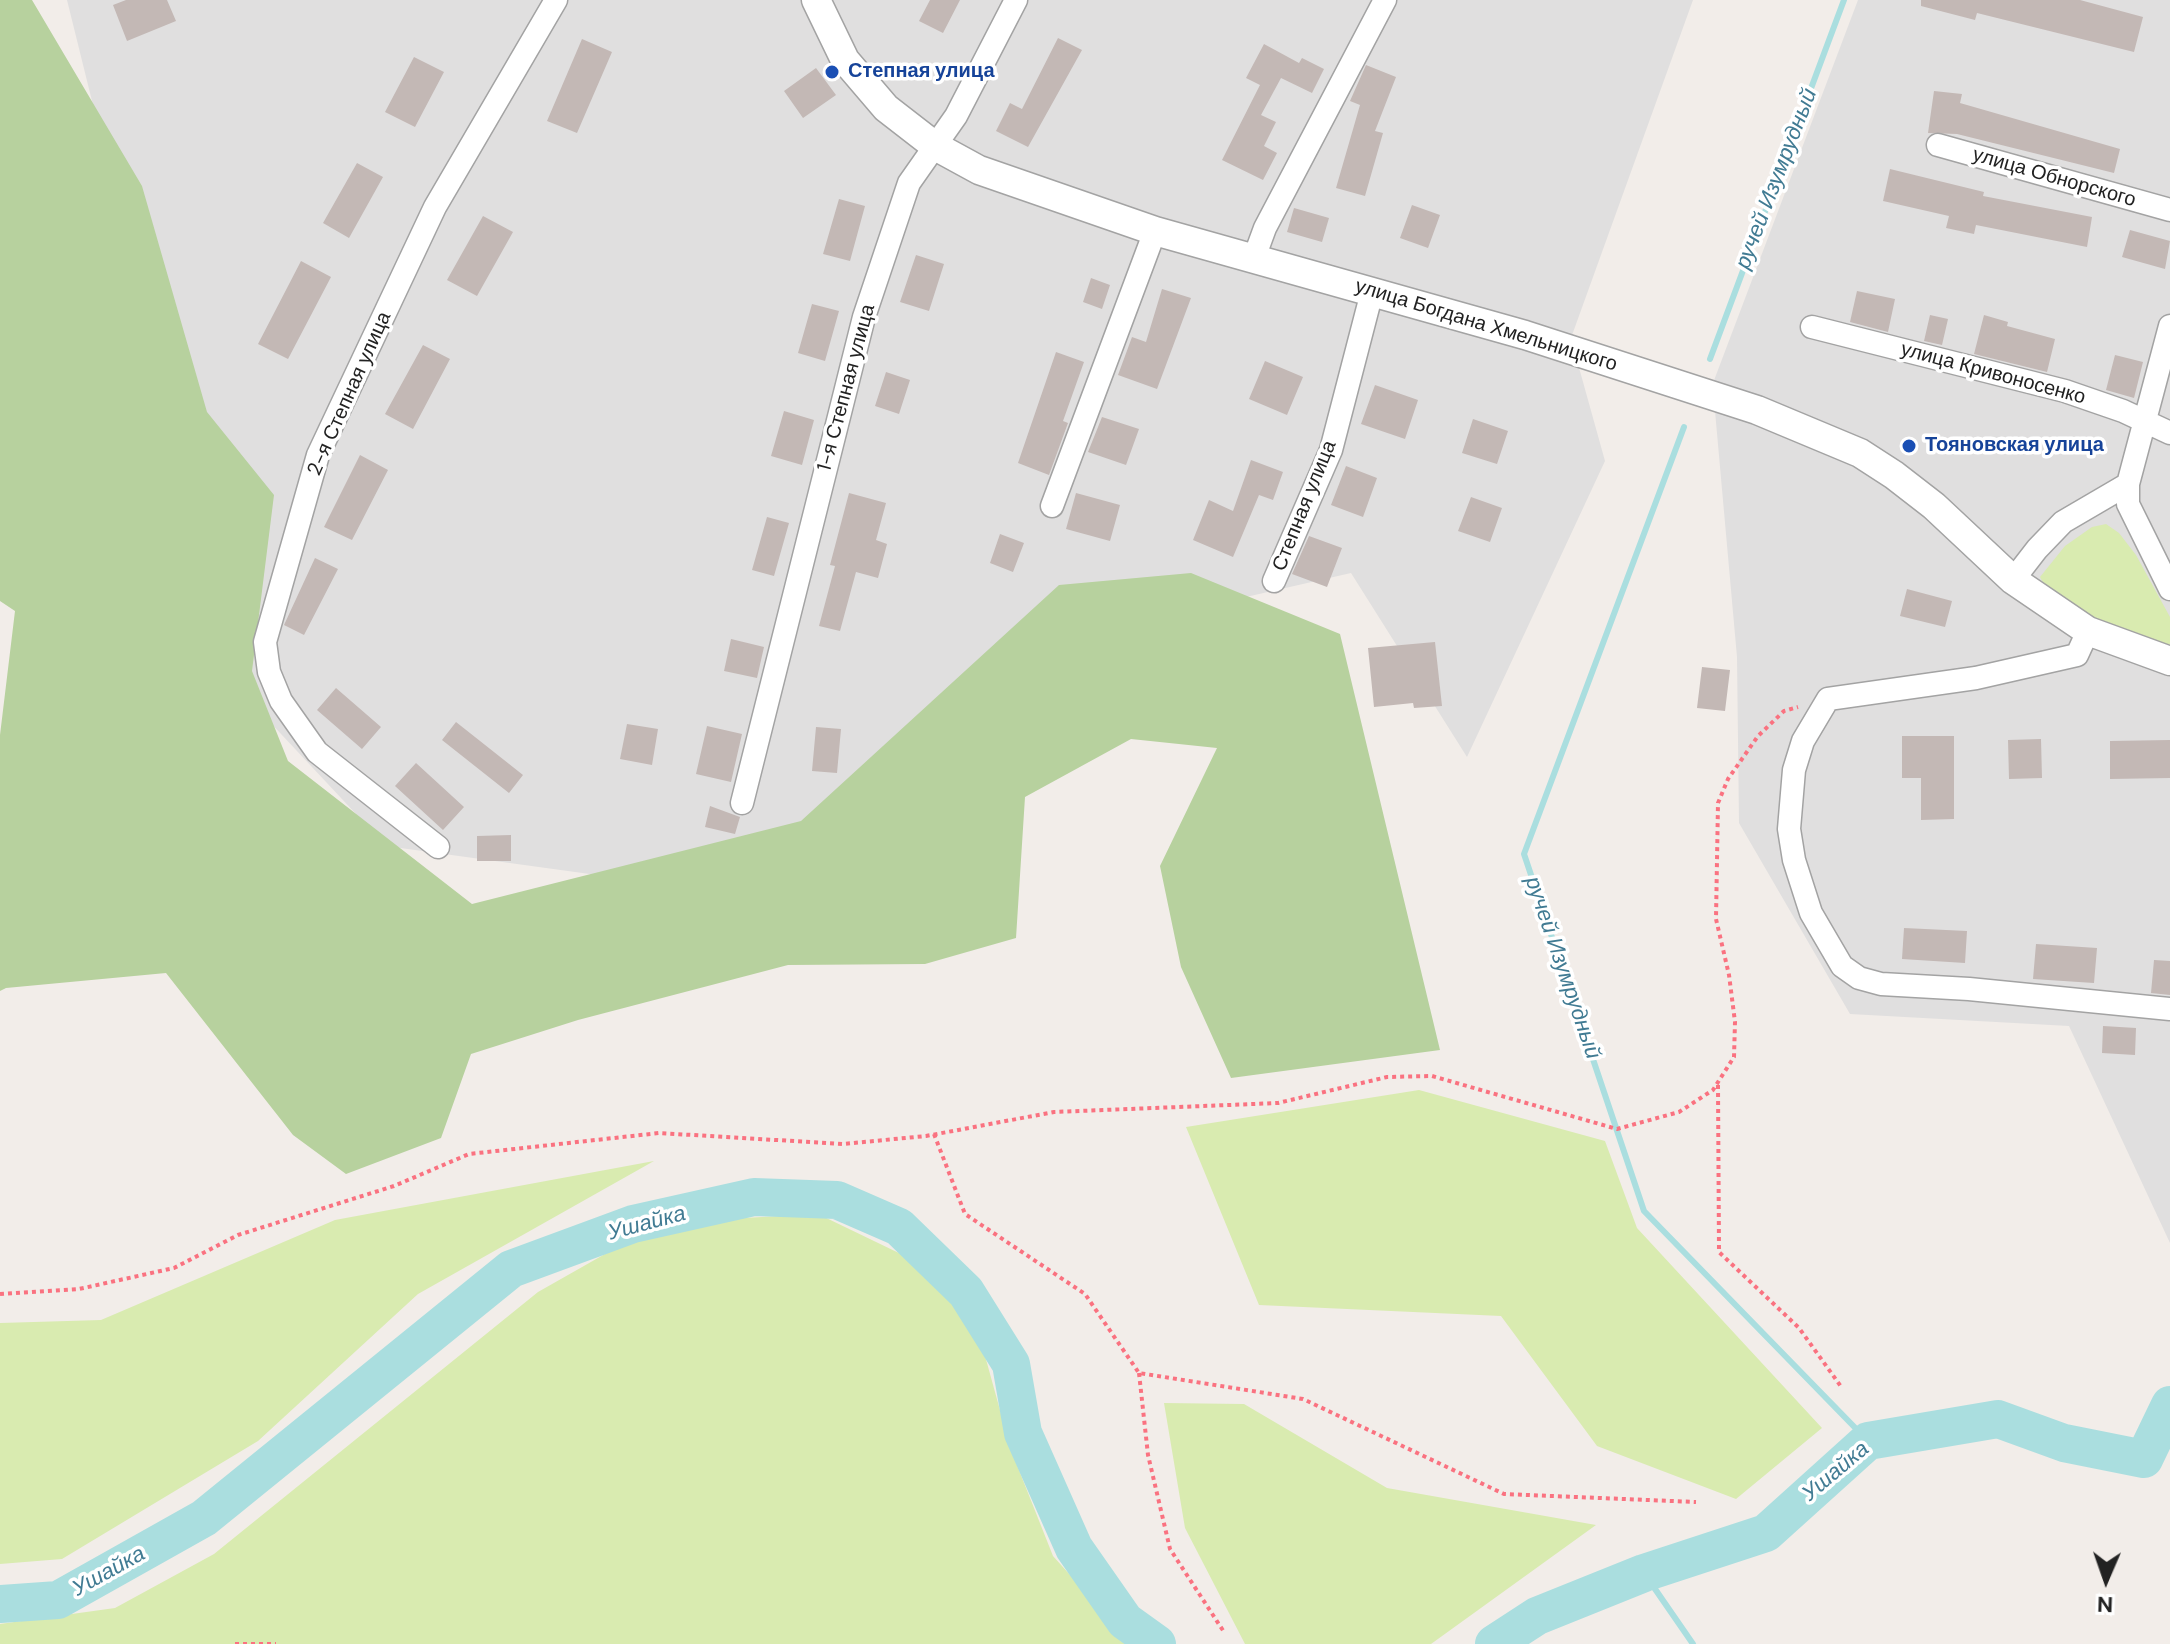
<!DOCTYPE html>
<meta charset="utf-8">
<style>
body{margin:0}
#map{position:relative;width:2170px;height:1644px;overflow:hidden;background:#f2ede9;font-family:"DM Sans",sans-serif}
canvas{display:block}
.north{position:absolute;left:2066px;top:1540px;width:80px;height:80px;-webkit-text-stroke:6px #fff;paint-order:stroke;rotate:182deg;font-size:22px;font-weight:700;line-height:32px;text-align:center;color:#222}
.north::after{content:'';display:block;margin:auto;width:28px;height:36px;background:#222;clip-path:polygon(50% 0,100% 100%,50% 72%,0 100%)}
</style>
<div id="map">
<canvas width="2170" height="1644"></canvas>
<div class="north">N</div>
</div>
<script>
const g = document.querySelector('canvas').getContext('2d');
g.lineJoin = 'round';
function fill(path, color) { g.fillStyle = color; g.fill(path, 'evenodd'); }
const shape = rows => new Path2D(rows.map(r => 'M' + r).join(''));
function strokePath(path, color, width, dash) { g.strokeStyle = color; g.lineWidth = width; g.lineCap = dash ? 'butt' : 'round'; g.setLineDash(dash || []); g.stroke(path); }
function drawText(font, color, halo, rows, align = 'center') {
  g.font = font + ' "DM Sans",sans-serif'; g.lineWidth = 7; g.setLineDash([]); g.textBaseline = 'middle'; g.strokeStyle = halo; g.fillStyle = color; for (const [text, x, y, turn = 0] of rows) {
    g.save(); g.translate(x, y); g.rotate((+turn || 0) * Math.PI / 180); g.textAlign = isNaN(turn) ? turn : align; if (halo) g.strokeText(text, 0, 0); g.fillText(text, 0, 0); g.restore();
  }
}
const residential = shape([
 [67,0,803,0,929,155,1578,364,1605,461,1467,757,1351,573,1106,629,757,897,386,846,237,687],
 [827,0,1693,0,1571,338,1157,221,983,160,941,137,895,100,844,41],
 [1858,0,2170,0,2170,646,2089,619,2022,570,1941,496,1713,383],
 [1715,411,1754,421,1854,465,1926,515,2005,589,2080,644,2170,672,2170,1243,2069,1026,1850,1014,1739,823,1737,657]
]);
const grass = shape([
 [2106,524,2119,533,2136,555,2170,617,2170,644,2165,648,2089,619,2048,592,2040,577,2065,546,2092,527],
 [1419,1090,1605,1141,1637,1228,1822,1428,1736,1499,1597,1446,1501,1316,1259,1305,1186,1127],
 [654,1161,418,1294,258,1441,62,1559,0,1564,0,1323,101,1320,335,1220],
 [818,1214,903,1255,942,1285,979,1334,1011,1450,1053,1556,1132,1644,0,1644,0,1624,115,1608,214,1554,538,1292,635,1237,725,1219],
 [1164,1403,1244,1404,1387,1488,1596,1525,1431,1644,1245,1644,1185,1528]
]);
const forest = shape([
 [0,0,32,0,142,186,207,412,274,495,252,671,288,761,472,904,801,821,1059,585,1191,573,1340,634,1440,1050,1231,1078,1181,967,1160,866,1217,748,1131,739,1025,797,1016,938,925,964,788,965,578,1020,471,1054,441,1138,346,1174,293,1135,166,973,6,988,0,991,0,735,15,611,0,601]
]);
const stream = shape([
 [1710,359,1844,0],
 [1684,427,1524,854,1644,1211,1868,1441],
 [1644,1573,1693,1644]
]);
const river = shape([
 [0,1604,58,1600,204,1518,511,1269,633,1224,754,1197,837,1200,899,1227,966,1292,1011,1364,1023,1433,1074,1548,1125,1621,1157,1644],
 [1494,1644,1537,1616,1644,1573,1766,1533,1868,1441,1998,1419,2064,1443,2144,1459,2170,1405]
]);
const building = shape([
 [126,0,167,0,176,21,127,41,113,5],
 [930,0,960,0,943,33,919,21],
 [1921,0,2080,0,2143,17,2134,52,1977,13,1975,20,1921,6],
 [1058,38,1082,50,1028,147,996,131,1010,103,1022,109],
 [582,39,612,52,577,133,547,121],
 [1264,44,1299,63,1302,58,1324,69,1312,93,1281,78,1261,115,1276,122,1264,146,1277,153,1263,180,1222,160,1260,85,1246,78],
 [414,57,444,72,415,127,385,112],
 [1366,65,1396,77,1375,131,1383,133,1365,196,1336,188,1360,105,1350,101],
 [816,68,836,95,803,118,784,91],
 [1934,91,1962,94,1960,103,2120,149,2114,173,1957,134,1928,133],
 [357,163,383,177,349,238,323,223],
 [1890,169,1984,192,1983,196,2092,217,2087,247,1976,225,1974,234,1946,228,1949,216,1883,201],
 [839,199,865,206,850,261,823,254],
 [1412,205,1440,215,1428,248,1400,238],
 [1294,208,1329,218,1322,242,1287,232],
 [483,216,513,232,477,296,447,280],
 [2130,230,2170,241,2165,269,2122,257],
 [916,255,944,264,929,311,900,302],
 [301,261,331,277,288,359,258,344],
 [1091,278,1110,285,1102,309,1083,302],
 [1162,289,1191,298,1157,389,1118,375,1132,337,1146,342],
 [1857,291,1895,299,1888,332,1850,322],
 [812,304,839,311,825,361,798,353],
 [1930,315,1948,319,1942,345,1924,341],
 [1984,315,2008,322,2007,326,2055,339,2047,372,1974,354],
 [423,345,450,359,413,429,385,414],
 [1056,352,1084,362,1063,421,1068,423,1049,475,1018,463],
 [2115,355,2143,362,2134,398,2106,390],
 [1265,361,1303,377,1287,415,1249,399],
 [886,372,910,380,899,414,875,406],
 [1375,385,1418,400,1405,439,1361,424],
 [784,411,814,420,802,465,771,456],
 [1102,417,1139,429,1126,465,1088,452],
 [1473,419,1508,431,1497,464,1462,453],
 [360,455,388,470,352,540,324,527],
 [1251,460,1283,472,1273,500,1259,495,1233,557,1193,540,1209,500,1233,511],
 [1346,466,1377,478,1363,517,1331,505],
 [849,493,886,503,876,540,887,544,878,578,856,572,840,631,819,626,835,566,830,565],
 [1076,493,1120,505,1110,541,1066,529],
 [1471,497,1502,508,1490,542,1458,531],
 [767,517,789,523,774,576,752,570],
 [1000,534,1024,543,1013,572,990,563],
 [1309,536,1342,548,1327,587,1292,574],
 [315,558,338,569,304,635,284,625],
 [1907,589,1952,601,1945,627,1900,616],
 [731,639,764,647,757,678,724,671],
 [1435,642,1442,706,1414,708,1413,703,1374,707,1368,648],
 [1702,667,1730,670,1725,711,1697,708],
 [336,688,381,727,362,749,317,710],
 [456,722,523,775,509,793,442,740],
 [627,724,658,729,652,765,620,759],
 [707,726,742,734,731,782,696,774],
 [816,727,841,729,837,773,812,771],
 [1902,736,1954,736,1954,819,1921,820,1921,778,1902,778],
 [2041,739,2042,778,2009,779,2008,740],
 [2170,740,2170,778,2110,779,2110,741],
 [416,763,464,807,443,830,395,786],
 [710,806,740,817,735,834,705,827],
 [511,835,511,861,477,861,477,836],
 [1904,928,1967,931,1965,963,1902,959],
 [2036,944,2097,948,2094,983,2033,979],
 [2154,960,2170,961,2170,995,2151,993],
 [2103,1026,2136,1028,2135,1055,2102,1053]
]);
const path = shape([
 [1718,1085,1719,1252,1799,1328,1842,1388],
 [934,1134,965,1214,1085,1294,1139,1373,1303,1399,1504,1494,1696,1502],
 [0,1294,79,1289,174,1268,238,1235,394,1186,469,1154,659,1133,843,1144,926,1136,1054,1112,1278,1103,1387,1077,1432,1076,1617,1129,1679,1112,1713,1090,1734,1057,1735,1022,1729,975,1716,919,1718,803,1728,779,1758,736,1784,711,1798,707],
 [1139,1373,1148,1455,1170,1549,1224,1632],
 [235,1644,276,1644]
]);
const minor = shape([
 [1938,145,2170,210],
 [1254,258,1265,228,1385,0],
 [2170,326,2128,484,2128,504,2170,589],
 [1812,327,2065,391,2123,411,2170,433],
 [1052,506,1155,231],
 [2013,580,2037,549,2063,522,2128,484],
 [1274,581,1331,450,1372,292],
 [2088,631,2077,655,1976,678,1828,699,1803,741,1794,770,1789,829,1794,860,1811,913,1842,966,1859,978,1881,984,1969,989,2170,1009],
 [742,803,864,317,909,183,956,116,1016,0],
 [438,847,317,752,281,701,269,672,265,642,318,455,435,207,556,0]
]);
const tertiary = shape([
 [816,0,845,60,886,108,935,146,979,170,1155,231,1525,335,1757,410,1860,453,1894,475,1934,506,2013,580,2088,631,2170,661]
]);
const markers = [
 [832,72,8,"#1a4fb4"],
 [1909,446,8,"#1a4fb4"]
];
const transitNames = [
 ["Степная улица",848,72],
 ["Тояновская улица",1925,446]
];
const streetNames = [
 ["улица Обнорского",2054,178,16],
 ["улица Богдана Хмельницкого",1486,326,17],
 ["улица Кривоносенко",1993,374,15],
 ["1-я Степная улица",847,388,-75],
 ["2-я Степная улица",350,394,-66],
 ["Степная улица",1305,506,-68]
];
const waterNames = [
 ["ручей Изумрудный",1777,179,-69],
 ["ручей Изумрудный",1562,968,71],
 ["Ушайка",647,1224,-15],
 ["Ушайка",1836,1472,-40],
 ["Ушайка",109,1572,-29]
];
fill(residential, '#e0dfdf');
fill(grass, '#d9ebb0');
fill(forest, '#b7d19e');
strokePath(stream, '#aadedf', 6);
strokePath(river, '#aadedf', 38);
fill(building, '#c3b8b5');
strokePath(minor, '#a3a3a3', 25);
strokePath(tertiary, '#a3a3a3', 31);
strokePath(path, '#fa7280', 4, [4, 4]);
strokePath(minor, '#fff', 22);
strokePath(tertiary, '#fff', 28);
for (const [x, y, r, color] of markers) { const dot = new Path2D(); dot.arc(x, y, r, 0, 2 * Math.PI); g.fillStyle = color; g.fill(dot); strokePath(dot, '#fff', 3); }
drawText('bold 20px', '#164399', '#fff', transitNames, 'left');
drawText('20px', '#222', '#fff', streetNames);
drawText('italic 22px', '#417b93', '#fff', waterNames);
</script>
